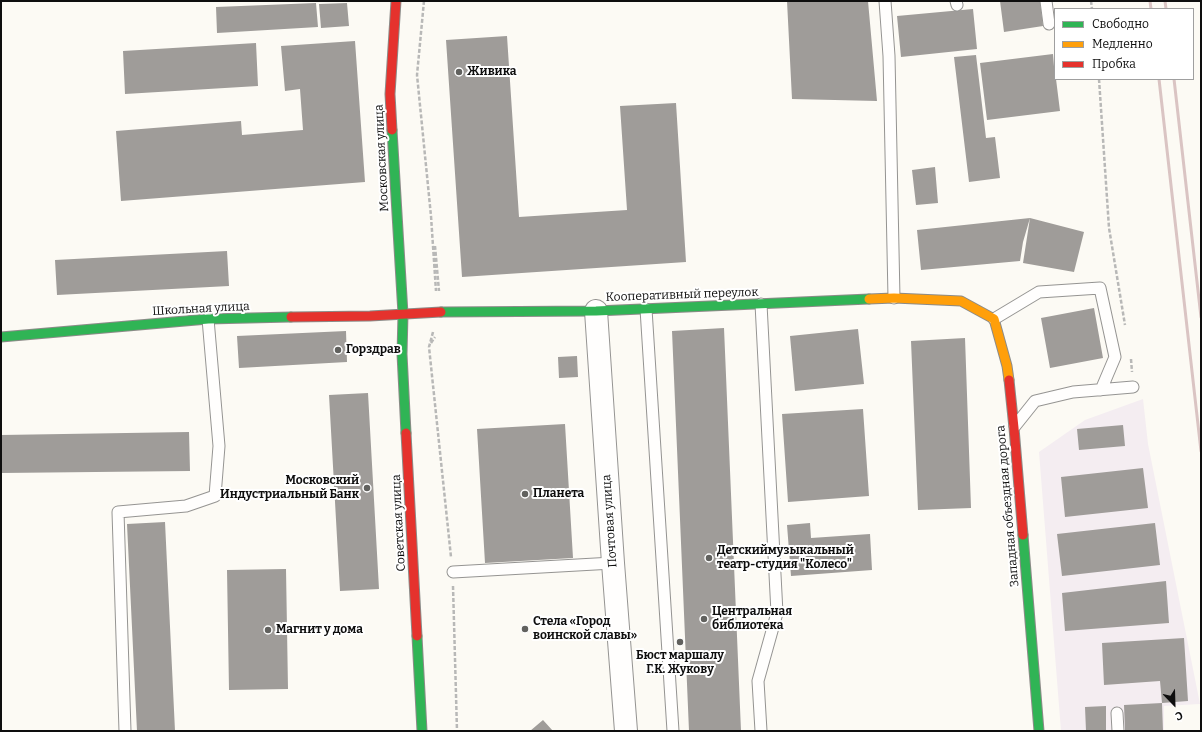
<!DOCTYPE html>
<meta charset="utf-8">
<style>
body{margin:0}
#map{position:relative;width:1202px;height:732px;overflow:hidden;background:#fcfaf4;font-family:Bitter,serif}
canvas{display:block}
.frame{position:absolute;inset:0;border:2px solid #0e0e0e;pointer-events:none}
.legend{position:absolute;left:1054px;top:8px;width:140px;height:72px;box-sizing:border-box;background:#fff;border:1px solid #9f9f9f;margin:0;padding:5px 7px;list-style:none;font-size:12px;color:#0e0e0e}
.legend li{display:flex;align-items:center;gap:8px;height:20px}
.legend b{width:20px;border:1px solid #9f9f9f}
.north{position:absolute;left:1154px;top:684px;width:40px;height:40px;-webkit-text-stroke:3px #fff;paint-order:stroke;rotate:157deg;font-size:11px;font-weight:700;line-height:16px;text-align:center;color:#0e0e0e}
.north::after{content:'';display:block;margin:auto;width:14px;height:18px;background:#0e0e0e;clip-path:polygon(50% 0,100% 100%,50% 72%,0 100%)}
</style>
<div id="map">
<canvas width="1202" height="732"></canvas>
<div class="frame"></div>
<ul class="legend">
<li><b style="height:5px;background:#30b455"></b>Свободно</li>
<li><b style="height:5px;background:#ff9f0a"></b>Медленно</li>
<li><b style="height:5px;background:#e5322d"></b>Пробка</li>
</ul>
<div class="north">С</div>
</div>
<script>
const g = document.querySelector('canvas').getContext('2d');
g.lineJoin = 'round';
function fill(path, color) { g.fillStyle = color; g.fill(path, 'evenodd'); }
const shape = rows => new Path2D(rows.map(r => 'M' + r).join(''));
function strokePath(path, color, width, dash) { g.strokeStyle = color; g.lineWidth = width; g.lineCap = dash ? 'butt' : 'round'; g.setLineDash(dash || []); g.stroke(path); }
function drawText(font, color, halo, rows, align = 'center') {
  g.font = font + ' Bitter,serif'; g.lineWidth = 4; g.setLineDash([]); g.textBaseline = 'middle'; g.strokeStyle = halo; g.fillStyle = color; for (const [text, x, y, turn = 0] of rows) {
    g.save(); g.translate(x, y); g.rotate((+turn || 0) * Math.PI / 180); g.textAlign = isNaN(turn) ? turn : align; if (halo) g.strokeText(text, 0, 0); g.fillText(text, 0, 0); g.restore();
  }
}
const industrial = shape([
 [1143,399,1148,444,1200,704,1164,706,1164,731,1061,731,1039,452,1085,420]
]);
const building = shape([
 [787,1,868,1,877,101,792,99],
 [1000,1,1040,1,1043,26,1004,32],
 [316,3,318,27,217,33,216,7],
 [347,3,349,26,321,28,319,4],
 [973,9,977,49,901,57,897,16],
 [507,36,519,217,627,210,620,106,676,103,686,262,462,277,446,40],
 [355,41,365,182,121,201,116,131,241,121,242,135,303,130,300,89,285,91,281,46],
 [256,43,258,86,125,94,123,51],
 [1053,54,1055,79,1056,79,1060,111,987,120,980,63],
 [976,55,986,138,995,137,1000,178,969,182,954,57],
 [935,167,938,203,916,205,912,170],
 [1030,218,1023,242,1020,261,921,270,917,230,1030,218,1084,232,1074,272,1023,263],
 [227,251,229,286,57,295,55,260],
 [1094,308,1103,358,1050,368,1041,318],
 [724,328,741,731,689,731,672,331],
 [858,329,864,384,795,391,790,336],
 [346,331,347,362,239,368,237,336],
 [965,338,971,508,918,510,911,341],
 [577,356,578,377,559,378,558,357],
 [368,393,379,589,340,591,329,395],
 [863,409,869,496,788,502,782,414],
 [565,424,573,558,485,563,477,429],
 [1123,425,1125,446,1079,450,1077,429],
 [189,432,190,471,1,473,1,435],
 [1143,468,1148,508,1065,517,1061,477],
 [165,522,175,731,137,731,127,524],
 [810,523,811,538,870,534,872,570,791,576,787,525],
 [1155,523,1160,565,1062,576,1057,534],
 [286,569,288,689,229,690,227,570],
 [1166,581,1169,623,1065,631,1062,593],
 [1184,638,1188,701,1162,703,1160,681,1104,685,1102,643],
 [1162,703,1163,731,1125,731,1124,705],
 [1106,706,1106,731,1086,731,1085,707],
 [543,720,553,731,530,731]
]);
const path = shape([
 [424,1,417,75,431,216,436,291],
 [1091,1,1092,9],
 [1099,79,1109,228,1125,325],
 [435,246,439,291],
 [433,332,429,347,451,557],
 [431,343,435,337],
 [1131,359,1132,372],
 [453,586,457,731]
]);
const lane = shape([
 [885,1,889,56,894,298],
 [956,1,957,5],
 [1046,1,1049,24],
 [646,309,673,731],
 [994,319,1039,292,1100,288,1115,357,1101,390],
 [1015,426,1035,401,1073,392,1133,387],
 [453,572,613,563],
 [1117,713,1118,731],
 [125,731,118,512,186,506,215,496,219,446,208,319],
 [761,731,758,681,777,613,761,304]
]);
const street = shape([
 [596,311,613,563,626,731]
]);
const fast = shape([
 [392,130,403,314,402,354,406,433],
 [441,312,596,311,869,299],
 [1,337,208,319,291,317],
 [1023,535,1039,731],
 [417,636,422,731]
]);
const slow = shape([
 [869,299,894,298,961,301,994,319,1007,366,1009,380]
]);
const jam = shape([
 [392,130,390,94,396,1],
 [291,317,370,316,441,312],
 [1009,380,1014,428,1023,535],
 [406,433,417,636]
]);
const rail = shape([
 [1150,1,1151,9],
 [1165,1,1166,9],
 [1159,79,1201,451],
 [1174,79,1201,317]
]);
const markers = [
 [459,72,4,"#61615e"],
 [338,350,4,"#61615e"],
 [367,488,4,"#61615e"],
 [525,494,4,"#61615e"],
 [709,558,4,"#61615e"],
 [704,619,4,"#61615e"],
 [525,629,4,"#61615e"],
 [268,630,4,"#61615e"],
 [680,642,4,"#61615e"]
];
const poiNames = [
 ["Живика",467,72],
 ["Горздрав",346,350],
 ["Московский",359,481,"right"],
 ["Индустриальный Банк",359,495,"right"],
 ["Планета",533,494],
 ["Детскиймузыкальный",717,551],
 ["театр-студия \"Колесо\"",717,565],
 ["Центральная",712,612],
 ["библиотека",712,626],
 ["Стела «Город",533,622],
 ["воинской славы»",533,636],
 ["Магнит у дома",276,630],
 ["Бюст маршалу",680,656,"center"],
 ["Г.К. Жукову",680,670,"center"]
];
const streetNames = [
 ["Московская улица",382,158,-93],
 ["Кооперативный переулок",682,295,-2],
 ["Школьная улица",201,309,-3],
 ["Западная объездная дорога",1008,506,-95],
 ["Почтовая улица",610,521,-94],
 ["Советская улица",399,523,-93]
];
fill(industrial, '#f4edf1');
fill(building, '#9f9c99');
strokePath(lane, '#959492', 13);
strokePath(street, '#959492', 24);
strokePath(fast, '#8c8b88', 11);
strokePath(slow, '#8c8b88', 11);
strokePath(jam, '#8c8b88', 11);
strokePath(path, '#b8b8b7', 2.5, [4, 2]);
strokePath(lane, '#fffefd', 11);
strokePath(street, '#fffefd', 22);
strokePath(fast, '#30b455', 9);
strokePath(slow, '#ff9f0a', 9);
strokePath(jam, '#e5322d', 9);
strokePath(rail, '#dac4c3', 3);
for (const [x, y, r, color] of markers) { const dot = new Path2D(); dot.arc(x, y, r, 0, 2 * Math.PI); g.fillStyle = color; g.fill(dot); strokePath(dot, '#fff', 1.5); }
drawText('bold 12px', '#0e0e0e', '#fff', poiNames, 'left');
drawText('12px', '#0e0e0e', '#fff', streetNames);
</script>
